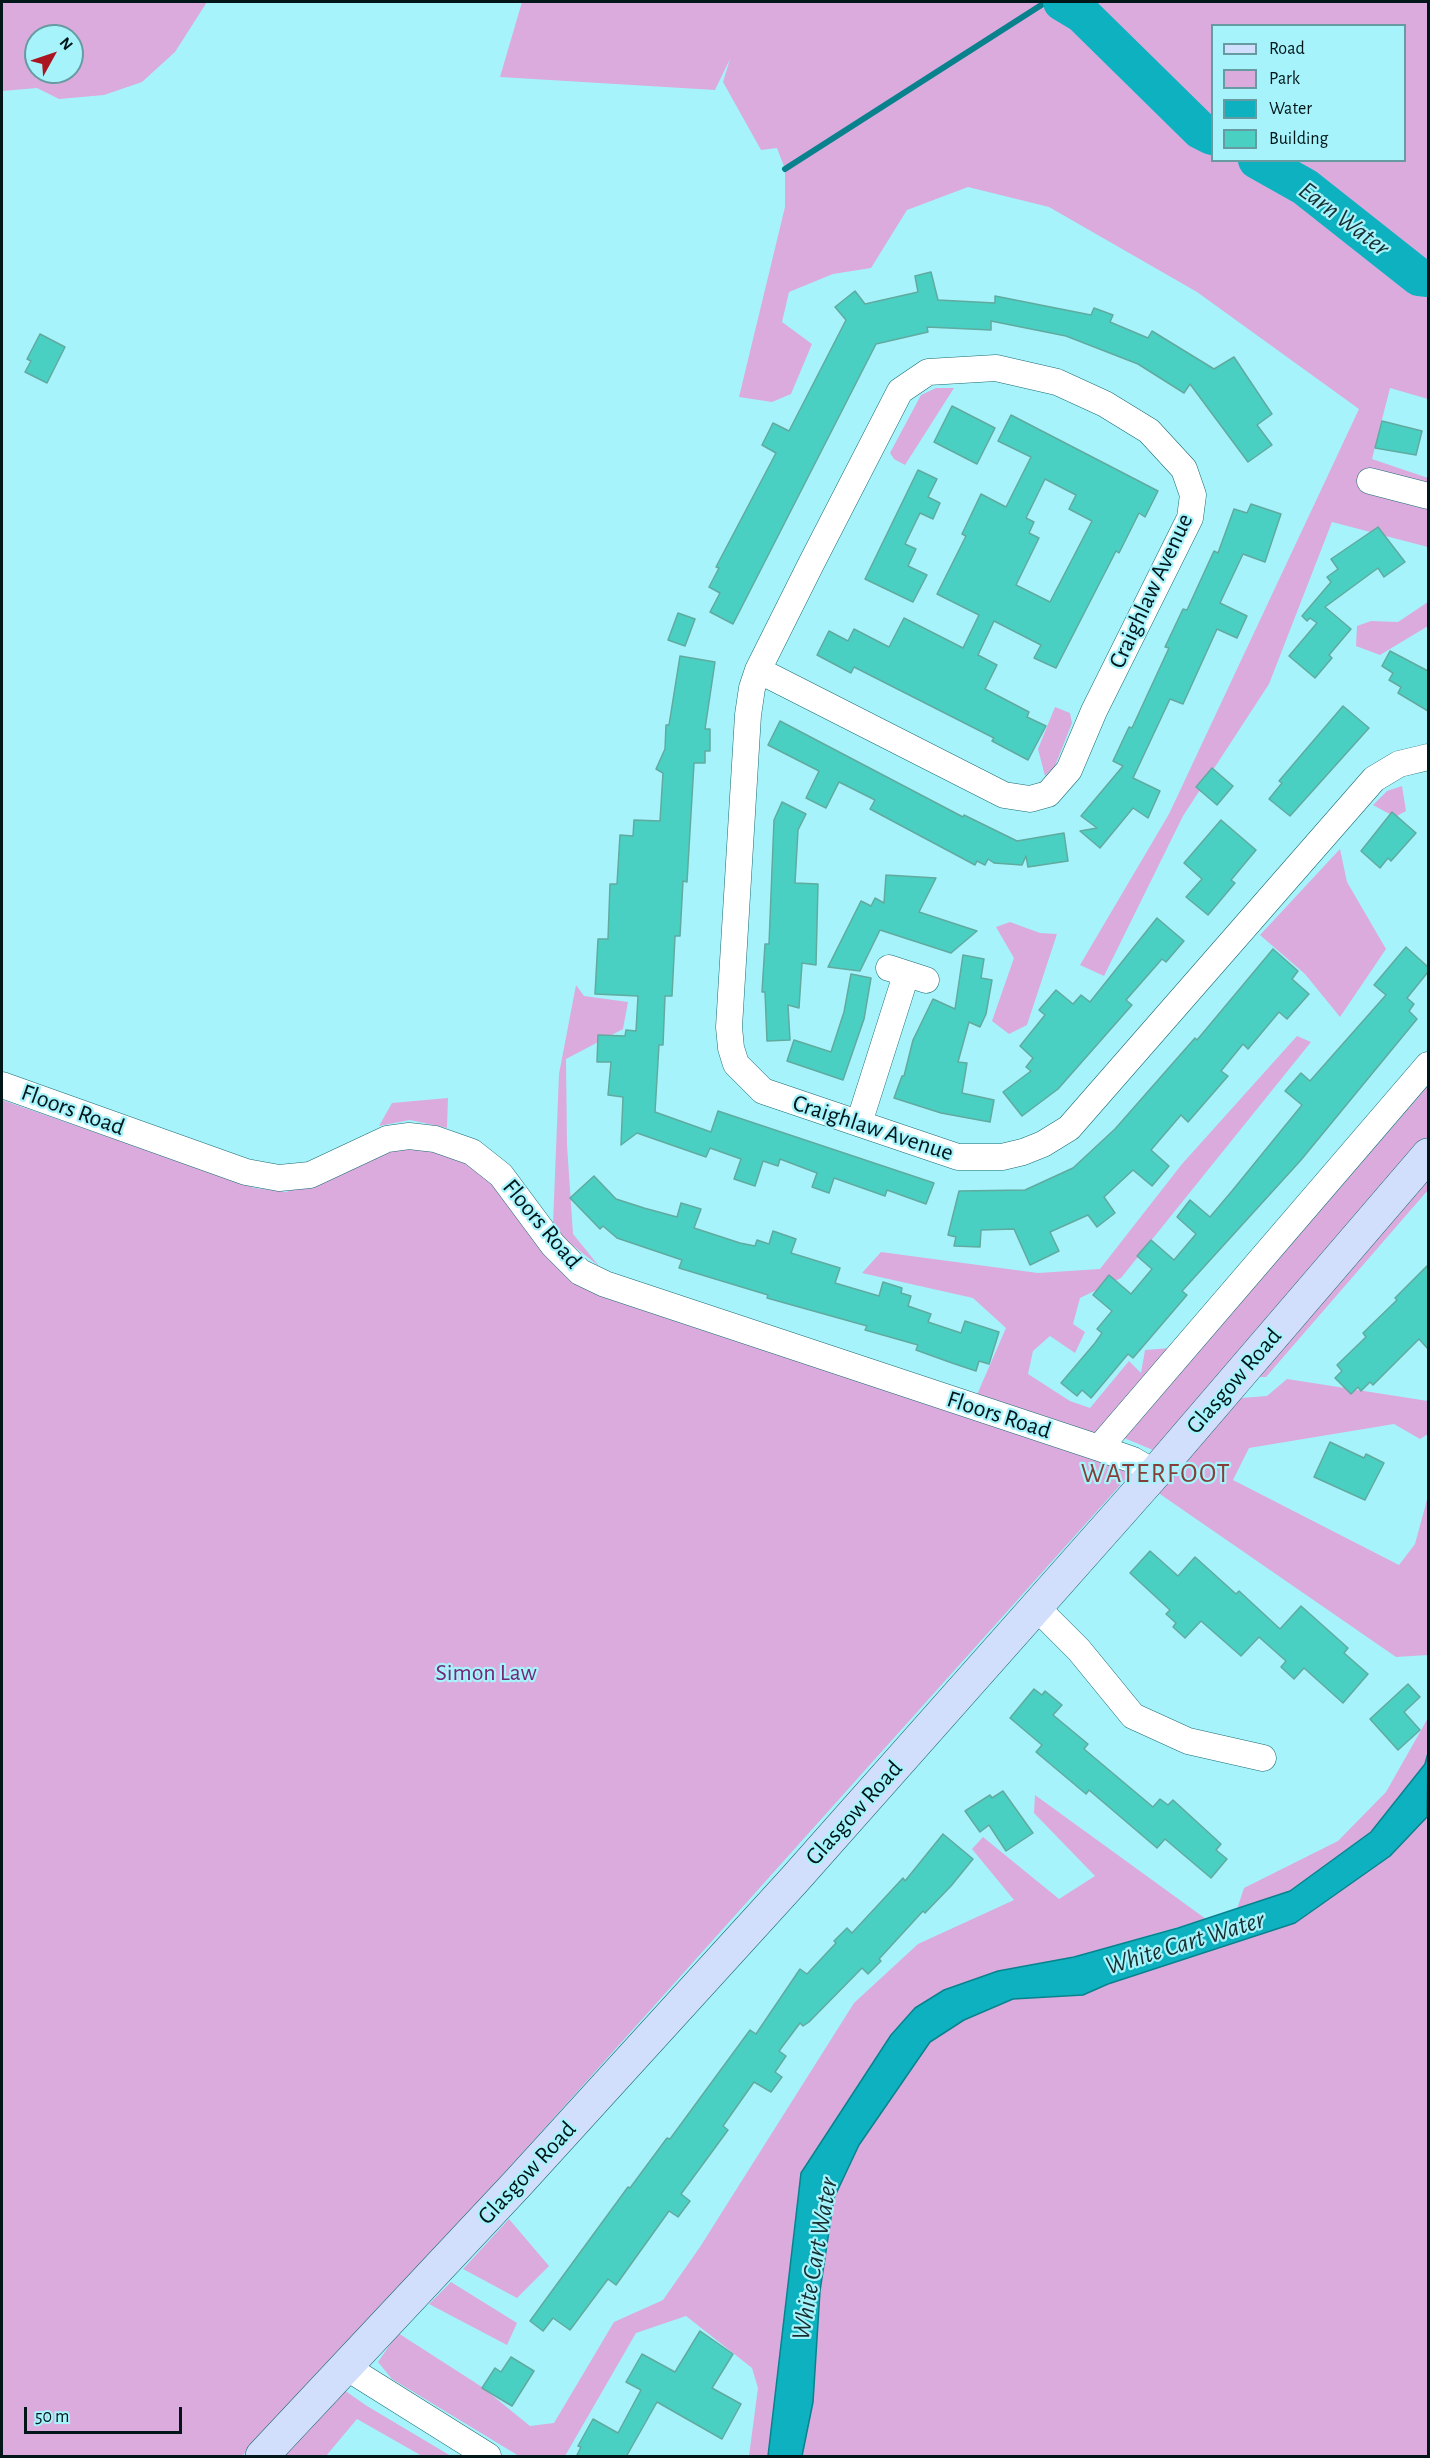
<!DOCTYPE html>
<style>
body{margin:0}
#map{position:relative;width:1430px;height:2458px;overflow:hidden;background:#a7f3fb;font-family:"Alegreya Sans",sans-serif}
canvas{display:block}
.frame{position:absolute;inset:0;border:3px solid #011619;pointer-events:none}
.legend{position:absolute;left:1211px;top:24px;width:195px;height:138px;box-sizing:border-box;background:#a7f3fb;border:2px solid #659ba1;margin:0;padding:8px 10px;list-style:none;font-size:18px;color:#011619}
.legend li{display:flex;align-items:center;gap:12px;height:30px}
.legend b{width:30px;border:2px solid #659ba1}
.north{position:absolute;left:24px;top:24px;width:60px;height:60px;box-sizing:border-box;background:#a7f3fb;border:2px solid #659ba1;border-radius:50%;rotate:50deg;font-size:16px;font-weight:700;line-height:24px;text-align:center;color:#011619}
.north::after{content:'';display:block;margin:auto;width:21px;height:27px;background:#aa1521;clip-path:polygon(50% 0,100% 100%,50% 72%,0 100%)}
.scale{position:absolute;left:24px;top:2407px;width:158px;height:27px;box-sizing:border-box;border:3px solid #011619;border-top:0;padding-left:8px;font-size:18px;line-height:21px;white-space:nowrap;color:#011619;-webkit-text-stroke:4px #a7f3fb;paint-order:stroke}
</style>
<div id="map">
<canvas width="1430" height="2458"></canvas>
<div class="frame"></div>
<ul class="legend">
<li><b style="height:8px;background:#d2dffc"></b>Road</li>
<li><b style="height:16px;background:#dbabdd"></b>Park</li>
<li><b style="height:16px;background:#0db1bf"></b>Water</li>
<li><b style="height:16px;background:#4ad0c2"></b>Building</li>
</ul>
<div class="north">N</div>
<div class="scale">50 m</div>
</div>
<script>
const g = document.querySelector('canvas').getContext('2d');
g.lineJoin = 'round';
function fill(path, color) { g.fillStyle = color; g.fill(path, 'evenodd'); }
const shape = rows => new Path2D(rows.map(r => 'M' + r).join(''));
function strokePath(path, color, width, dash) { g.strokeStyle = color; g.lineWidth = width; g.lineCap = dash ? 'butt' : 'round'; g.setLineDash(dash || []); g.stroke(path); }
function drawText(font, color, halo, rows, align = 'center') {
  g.font = font + ' "Alegreya Sans",sans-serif'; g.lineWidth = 4.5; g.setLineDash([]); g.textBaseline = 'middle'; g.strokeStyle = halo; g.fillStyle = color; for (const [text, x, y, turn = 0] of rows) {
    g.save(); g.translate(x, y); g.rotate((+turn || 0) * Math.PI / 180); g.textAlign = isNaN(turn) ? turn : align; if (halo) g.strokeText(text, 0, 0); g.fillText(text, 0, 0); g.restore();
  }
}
const green = shape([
 [2,2,207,2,175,52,142,82,104,95,59,99,37,88,2,91],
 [36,36,72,36,72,72,36,72],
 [522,2,1428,2,1428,399,1390,388,1372,459,1428,478,1428,547,1332,522,1269,684,1183,816,1104,976,1080,965,1169,814,1359,409,1197,292,1049,207,968,187,907,210,871,268,833,274,789,292,782,322,812,344,791,394,772,402,739,397,785,207,785,169,777,148,761,150,723,82,730,59,715,90,500,77],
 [1212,26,1404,26,1404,160,1212,160],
 [936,388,954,388,905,465,894,459,890,453,921,395],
 [1428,602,1428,626,1380,655,1356,646,1357,626,1371,621,1398,622],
 [1055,707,1070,713,1072,723,1055,766,1045,776,1038,749],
 [1402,786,1406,811,1395,817,1373,805,1387,791],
 [1340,849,1347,882,1386,949,1340,1017,1305,974,1260,935],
 [1010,922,1040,933,1057,934,1027,1025,1009,1034,992,1021,1014,958,996,927],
 [576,985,584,996,628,1002,623,1029,566,1059,567,1145,573,1234,599,1266,558,1234,553,1224,559,1074],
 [1297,1036,1311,1042,1121,1278,1080,1298,1073,1324,1085,1332,1075,1353,1050,1336,1033,1351,1028,1374,1070,1401,1090,1408,1129,1361,1141,1373,1145,1350,1171,1348,1099,1436,976,1397,1006,1328,973,1298,862,1273,881,1252,1038,1273,1100,1269,1182,1164],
 [1428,1086,1428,1139,1283,1307,1153,1450,1124,1438],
 [448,1098,447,1128,410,1120,379,1126,392,1103],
 [2,1100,255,1188,286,1192,400,1147,423,1149,471,1162,493,1181,550,1260,579,1286,675,1321,1132,1472,448,2236,242,2456,2,2456],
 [1428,1176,1428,1190,1266,1377,1255,1377],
 [1287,1379,1428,1401,1428,1434,1420,1439,1394,1424,1249,1448,1233,1480,1399,1565,1415,1544,1428,1496,1428,1655,1396,1657,1157,1492,1241,1398,1267,1396],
 [1428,1718,1428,1753,1425,1764,1371,1832,1290,1891,1237,1909,1244,1888,1338,1841,1386,1792],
 [1035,1795,1206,1919,1074,1957,998,1971,915,2008,891,2035,801,2173,768,2456,749,2456,758,2388,752,2368,686,2316,636,2333,565,2456,519,2456,392,2379,378,2362,398,2333,482,2387,530,2426,554,2423,614,2322,663,2300,700,2247,854,2003,918,1944,1014,1900,972,1849,983,1837,1059,1899,1095,1876,1034,1813],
 [1428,1815,1428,2456,802,2456,813,2402,820,2291,834,2198,859,2145,930,2042,964,2020,1014,1999,1083,1995,1108,1984,1295,1923,1390,1856],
 [509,2219,549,2266,517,2298,463,2269],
 [451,2282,517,2323,507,2345,429,2304],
 [341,2388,367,2406,451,2456,422,2456,357,2419,326,2456,279,2456]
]);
const water = shape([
 [1428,1753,1427,1817,1390,1856,1295,1923,1108,1984,1083,1995,1013,1999,964,2020,930,2042,859,2145,834,2198,820,2291,813,2402,802,2456,768,2456,801,2173,891,2035,915,2008,944,1990,998,1971,1074,1957,1178,1928,1290,1891,1371,1832,1425,1764,1428,1753]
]);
const stream = shape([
 [785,169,1046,2]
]);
const river = shape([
 [1062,2,1082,14,1200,130,1212,136],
 [1257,160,1305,187,1419,277,1428,278]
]);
const building = shape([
 [931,272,938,300,995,303,995,296,1091,315,1094,308,1113,315,1110,322,1148,338,1152,331,1214,369,1234,357,1272,414,1257,425,1272,445,1248,462,1190,384,1184,393,1138,364,1066,336,991,321,991,330,927,327,928,332,876,344,733,624,710,612,720,593,709,587,719,568,716,567,776,453,762,445,773,423,789,431,846,320,835,307,855,291,865,304,918,292,915,276,931,272],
 [40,334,65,347,47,383,25,372,31,361,27,359,40,334],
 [952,406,995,428,977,464,934,442,952,406],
 [1011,415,1158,491,1145,517,1139,513,1119,553,1116,551,1056,668,1034,658,1041,645,994,621,978,655,997,665,985,689,1029,712,1027,717,1046,726,1028,760,992,741,994,738,854,667,851,673,817,655,829,631,848,641,854,629,889,647,904,618,963,648,979,615,937,594,966,536,962,534,981,494,1006,507,1031,457,998,441,1011,415],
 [1045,479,1076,495,1069,509,1092,521,1050,602,1016,585,1039,538,1029,533,1034,522,1026,518,1045,479],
 [1382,421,1422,431,1416,455,1375,448,1382,421],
 [918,470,937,479,928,497,940,503,933,519,920,513,905,544,916,549,908,566,927,575,913,602,865,579,918,470],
 [1251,504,1281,514,1265,562,1243,554,1220,603,1247,616,1237,638,1217,629,1183,704,1170,699,1133,778,1160,791,1148,818,1133,808,1100,848,1080,831,1097,828,1081,816,1123,766,1113,761,1129,727,1132,728,1169,648,1165,647,1183,609,1187,610,1214,551,1218,553,1234,509,1247,513,1251,504],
 [1378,527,1405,562,1384,577,1378,568,1325,607,1351,629,1329,655,1332,658,1315,678,1289,656,1317,623,1310,618,1307,621,1302,616,1331,582,1327,577,1338,569,1331,559,1378,527],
 [678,613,695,619,685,646,668,640,678,613],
 [1390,651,1428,671,1428,711,1398,693,1401,687,1389,680,1393,673,1382,666,1390,651],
 [680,656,715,662,705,729,710,729,710,751,705,751,705,763,694,763,687,882,683,881,680,936,675,936,672,996,665,996,663,1045,659,1045,655,1112,711,1132,718,1111,934,1183,926,1204,887,1190,885,1196,834,1178,829,1193,812,1187,817,1173,780,1159,778,1166,763,1161,755,1186,734,1179,741,1159,710,1148,706,1157,637,1133,621,1145,623,1097,608,1095,611,1062,597,1062,598,1035,625,1036,626,1030,636,1031,638,996,595,994,598,939,608,939,610,884,617,884,620,835,633,836,634,820,660,821,663,773,656,769,665,749,666,725,669,725,680,656],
 [1343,706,1369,728,1290,816,1269,799,1282,783,1279,781,1343,706],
 [780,721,963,817,964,815,1017,841,1064,833,1068,861,1028,867,1026,856,1022,865,994,863,988,859,985,865,977,861,975,865,870,809,875,800,839,782,826,808,806,798,819,771,768,745,780,721],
 [1212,768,1233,786,1217,805,1196,787,1212,768],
 [782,802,806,814,798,830,795,883,818,884,816,965,802,963,799,1008,788,1005,790,1040,767,1041,765,992,762,992,765,944,769,944,774,820,782,802],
 [1392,812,1416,833,1391,861,1388,858,1380,868,1361,851,1392,812],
 [1221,820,1256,850,1231,880,1235,883,1208,915,1186,897,1202,879,1184,863,1221,820],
 [886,875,936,878,919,912,977,931,951,953,880,930,860,971,828,967,861,901,871,906,875,898,884,903,886,875],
 [1157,918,1184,941,1166,962,1162,959,1126,1000,1132,1005,1058,1089,1022,1116,1003,1092,1031,1071,1026,1067,1033,1058,1020,1046,1045,1015,1039,1010,1056,990,1073,1004,1081,995,1090,1002,1157,918],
 [1406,947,1428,967,1428,972,1407,998,1414,1004,1409,1011,1417,1019,1301,1160,1182,1291,1187,1295,1133,1358,1128,1354,1091,1398,1082,1390,1077,1396,1061,1383,1095,1343,1102,1333,1097,1329,1112,1311,1093,1295,1109,1275,1131,1294,1152,1269,1137,1256,1151,1240,1174,1260,1196,1234,1177,1217,1190,1200,1210,1217,1232,1191,1302,1105,1285,1091,1301,1073,1310,1081,1386,995,1374,985,1406,947],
 [1273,949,1298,971,1292,979,1309,994,1287,1019,1279,1012,1248,1049,1243,1044,1221,1071,1228,1076,1188,1122,1181,1115,1151,1150,1169,1166,1152,1186,1133,1170,1104,1197,1115,1213,1097,1227,1088,1215,1050,1232,1059,1251,1030,1265,1014,1229,981,1230,980,1247,954,1246,956,1237,948,1235,959,1191,1025,1190,1073,1168,1115,1129,1195,1038,1197,1040,1273,949],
 [963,955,984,959,981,978,992,980,986,1014,980,1027,969,1022,958,1062,967,1063,962,1093,994,1100,990,1122,941,1113,894,1098,902,1076,904,1076,913,1040,933,999,955,1009,963,955],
 [851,974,871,978,864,1019,843,1080,787,1061,794,1040,831,1052,844,1012,851,974],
 [594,1176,616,1199,644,1208,677,1217,681,1203,701,1209,694,1228,740,1243,755,1246,757,1240,769,1244,773,1231,796,1239,791,1253,840,1268,835,1283,879,1296,883,1282,902,1288,901,1293,911,1296,908,1306,931,1314,928,1322,961,1333,965,1321,999,1332,989,1364,979,1361,976,1371,952,1363,916,1350,918,1345,865,1330,867,1326,767,1298,768,1295,679,1268,682,1260,617,1238,603,1226,600,1229,570,1198,594,1176],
 [1428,1265,1428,1349,1419,1339,1373,1385,1370,1382,1361,1391,1358,1387,1351,1394,1335,1378,1342,1371,1337,1365,1366,1337,1363,1333,1397,1300,1395,1298,1428,1265],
 [1330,1442,1364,1458,1366,1454,1384,1463,1365,1500,1314,1477,1330,1442],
 [1150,1551,1178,1576,1195,1557,1236,1594,1239,1591,1280,1629,1301,1606,1348,1648,1344,1653,1368,1674,1343,1703,1304,1668,1294,1679,1281,1667,1286,1661,1259,1637,1241,1656,1201,1621,1185,1638,1173,1627,1176,1623,1166,1614,1170,1610,1130,1573,1150,1551],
 [1408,1684,1420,1697,1404,1712,1420,1730,1398,1750,1370,1719,1408,1684],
 [1034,1689,1042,1695,1045,1691,1062,1705,1053,1715,1088,1744,1084,1749,1153,1807,1160,1799,1168,1805,1173,1800,1221,1844,1216,1850,1227,1859,1211,1878,1165,1839,1157,1848,1089,1790,1086,1794,1036,1752,1042,1745,1010,1718,1034,1689],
 [1003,1791,1033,1833,1006,1851,989,1825,980,1832,965,1811,990,1795,992,1798,1003,1791],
 [943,1834,973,1859,951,1886,925,1913,923,1911,879,1959,881,1961,868,1974,862,1968,809,2022,803,2026,800,2023,779,2051,786,2056,775,2072,782,2077,771,2092,754,2082,723,2126,728,2130,681,2194,690,2201,678,2217,669,2211,616,2285,608,2279,570,2330,553,2318,543,2331,530,2321,628,2187,630,2188,667,2138,670,2139,750,2030,756,2034,800,1969,807,1974,836,1943,834,1941,847,1928,852,1933,903,1878,905,1881,943,1834],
 [700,2331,733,2354,712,2388,741,2404,722,2439,657,2402,626,2457,576,2457,581,2447,578,2446,593,2419,618,2433,641,2390,626,2382,642,2354,675,2372,700,2331],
 [511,2357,534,2371,512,2406,482,2388,495,2368,501,2372,511,2357]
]);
const street = shape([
 [1370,481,1428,496],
 [758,670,1004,795,1030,799,1048,794,1069,770,1094,711,1190,518,1193,495,1184,469,1149,431,1105,404,1057,382,996,368,928,372,900,391,811,564,758,670,752,688,748,715,729,1027,731,1048,736,1064,763,1091,958,1157,1002,1157,1023,1152,1043,1144,1069,1128,1374,779,1399,764,1428,757],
 [889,968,926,980],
 [2,1085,246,1172,279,1178,310,1175,387,1139,409,1136,435,1139,472,1152,501,1175,553,1245,580,1272,605,1284,1099,1448,1133,1460,1155,1473],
 [859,1123,906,975],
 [1099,1448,1428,1065],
 [1036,1607,1079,1650,1133,1716,1188,1741,1263,1758],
 [346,2367,488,2456]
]);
const secondary = shape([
 [262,2456,518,2183,795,1879,1155,1473,1428,1155]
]);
const streetNames = [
 ["Craighlaw Avenue",1151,591,-65],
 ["Floors Road",73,1110,20],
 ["Craighlaw Avenue",873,1128,18],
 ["Floors Road",542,1224,50],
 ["Glasgow Road",1234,1381,-49],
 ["Floors Road",999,1415,18],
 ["Glasgow Road",854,1813,-48],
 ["Glasgow Road",527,2173,-47]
];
const parkNames = [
 ["Simon Law",486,1673]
];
const waterNames = [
 ["Earn Water",1344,219,37],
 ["White Cart Water",1185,1943,-17],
 ["White Cart Water",815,2259,-80]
];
const quarterNames = [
 ["WATERFOOT",1156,1474]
];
fill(green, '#dbabdd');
fill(water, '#0db1bf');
strokePath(water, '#09828d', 1.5);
strokePath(stream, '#09828d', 6);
strokePath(river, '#0db1bf', 38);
fill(building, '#4ad0c2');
strokePath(building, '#60aaa0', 1.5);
strokePath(street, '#186a72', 27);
strokePath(secondary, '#186a72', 34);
strokePath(street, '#fff', 26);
strokePath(secondary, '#d2dffc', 33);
drawText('24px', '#011619', '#a7f3fb', streetNames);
drawText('24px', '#732878', '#a7f3fb', parkNames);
drawText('italic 26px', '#172e31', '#a7f3fb', waterNames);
g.letterSpacing = '1.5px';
drawText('27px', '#863e3a', '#a7f3fb', quarterNames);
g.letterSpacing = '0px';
</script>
